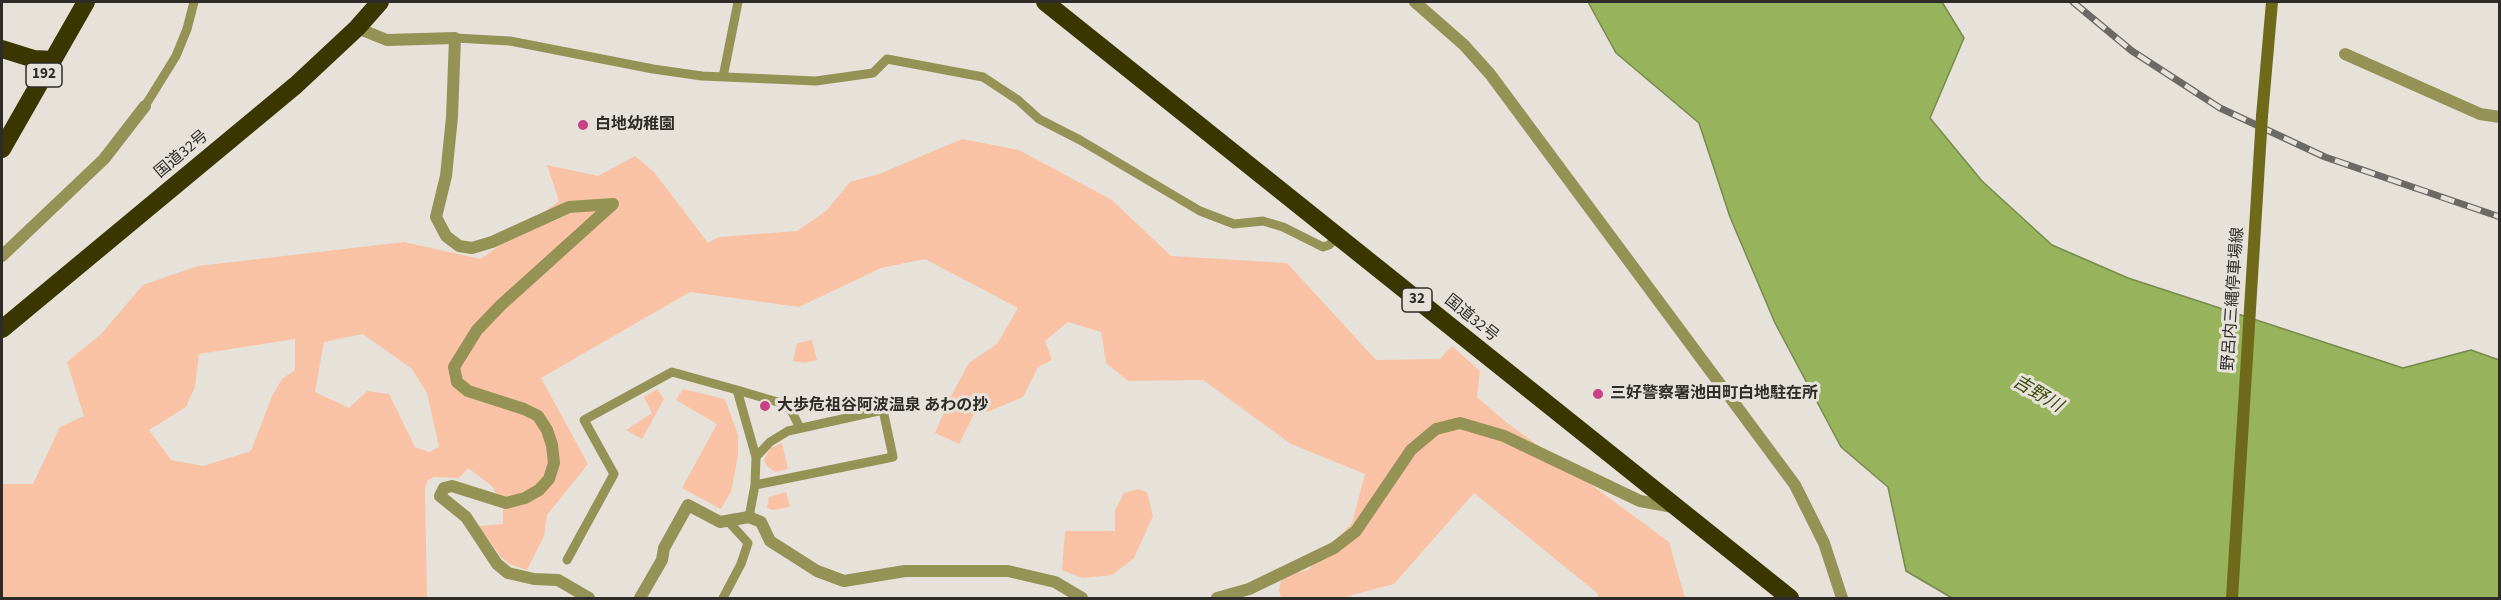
<!DOCTYPE html>
<meta charset="utf-8">
<style>
body{margin:0}
#map{position:relative;width:2501px;height:600px;overflow:hidden;background:#e6e2da;font-family:"Source Sans 3",sans-serif}
canvas{display:block}
.frame{position:absolute;inset:0;border:3px solid #2d2c29;pointer-events:none}
</style>
<div id="map">
<canvas width="2501" height="600"></canvas>
<div class="frame"></div>
</div>
<script>
const g = document.querySelector('canvas').getContext('2d');
g.lineJoin = 'round';
function fill(path, color) { g.fillStyle = color; g.fill(path, 'evenodd'); }
const shape = rows => new Path2D(rows.map(r => 'M' + r).join(''));
function strokePath(path, color, width, dash) { g.strokeStyle = color; g.lineWidth = width; g.lineCap = dash ? 'butt' : 'round'; g.setLineDash(dash || []); g.stroke(path); }
function drawText(font, color, halo, rows, align = 'center') {
  g.font = font + ' "Source Sans 3","Noto Sans JP",sans-serif'; g.lineWidth = 6; g.setLineDash([]); g.textBaseline = 'middle'; g.strokeStyle = halo; g.fillStyle = color; for (const [text, x, y, turn = 0] of rows) {
    g.save(); g.translate(x, y); g.rotate((+turn || 0) * Math.PI / 180); g.textAlign = isNaN(turn) ? turn : align; if (halo) g.strokeText(text, 0, 0); g.fillText(text, 0, 0); g.restore();
  }
}
const green = shape([
 [962,139,1019,150,1112,200,1171,256,1287,263,1376,360,1440,359,1452,346,1480,371,1477,397,1506,422,1669,542,1685,598,1599,598,1597,593,1474,493,1394,584,1341,598,1281,598,1279,590,1283,575,1308,570,1352,523,1365,474,1291,444,1203,380,1128,381,1106,363,1101,332,1068,322,1045,341,1052,360,1038,367,1023,397,987,412,977,408,959,444,935,433,950,398,969,363,997,344,1018,308,925,259,881,268,799,307,690,292,541,378,588,464,547,515,544,536,527,570,509,564,500,556,479,526,503,524,503,506,492,486,468,468,459,478,434,477,428,480,425,488,427,598,2,598,2,484,33,484,60,427,84,416,67,362,101,334,143,285,198,266,404,242,481,259,559,201,547,165,598,176,635,156,654,172,708,243,719,237,797,231,826,211,850,182,879,174],
 [363,334,412,369,427,393,439,447,429,452,415,447,389,394,367,391,349,408,315,392,324,342],
 [295,339,295,370,282,379,272,396,251,451,203,466,171,460,149,430,186,407,195,387,199,354],
 [812,340,817,360,805,363,793,361,797,343],
 [657,389,664,399,642,439,626,430,652,413,644,397],
 [683,389,725,399,738,435,738,456,731,492,721,509,682,488,717,424,676,400],
 [782,443,788,469,775,472,767,466,764,460,770,448],
 [1138,489,1147,492,1153,516,1134,558,1112,575,1082,578,1062,570,1065,531,1115,531,1115,510,1124,493],
 [786,492,790,507,773,510,767,508,769,497]
]);
const water = shape([
 [1588,2,1942,2,1964,38,1930,118,1982,181,2052,245,2128,278,2403,368,2471,350,2499,360,2499,598,1952,598,1906,571,1888,487,1841,447,1775,323,1730,217,1699,123,1616,53,1588,2]
]);
const lane = shape([
 [455,38,510,41,653,69,702,76,816,81,873,73,887,59,983,77,1018,100,1039,119,1080,140,1200,211,1234,224,1263,221,1283,227,1323,247,1329,245,1338,237],
 [723,77,738,2],
 [145,106,176,56,187,29,194,2],
 [737,390,781,403,791,410,800,428],
 [749,517,755,485,756,457,770,442,788,431,883,410,893,457,755,485],
 [567,560,614,474,584,420,672,372,737,390,756,457],
 [723,598,741,564,748,543,728,521]
]);
const street = shape([
 [1415,2,1464,45,1490,74,1795,485,1824,543,1842,598],
 [357,28,387,40,455,38,452,117,446,176,436,217,446,236,459,246,472,248,492,242,569,207,613,204,501,305,477,330,454,367,457,382,468,391,524,409,538,416,547,430,552,445,554,463,549,479,539,490,525,498,506,503,452,486,444,488,440,496,466,517,497,564,508,573,534,579,558,580,589,598],
 [2345,54,2480,114,2500,117],
 [2,256,104,159,145,106],
 [640,598,662,560,664,548,688,505,720,522,749,517,761,522,770,541,817,571,844,581,905,571,1008,571,1055,582,1082,598],
 [1217,598,1249,589,1334,548,1356,531,1411,450,1436,429,1460,423,1504,436,1640,501,1673,507]
]);
const secondary = shape([
 [2262,116,2272,2]
]);
const highway = shape([
 [1045,2,1790,598],
 [2,49,34,59,53,60],
 [2,149,86,2],
 [2,329,296,85,357,28,380,2]
]);
const rail = shape([
 [2073,2,2132,51,2220,108,2325,157,2500,217]
]);
const secondaryBridge = shape([
 [2232,598,2262,116]
]);
const markers = [
 [583,125,6,"#c74183"],
 [1598,394,6,"#c74183"],
 [765,406,6,"#c74183"]
];
const shields = [
 [44,75,36],
 [1417,300,30]
];
const shieldNames = [
 ["192",44,75],
 ["32",1417,300]
];
const poiNames = [
 ["白地幼稚園",595,125],
 ["三好警察署池田町白地駐在所",1610,394],
 ["大歩危祖谷阿波温泉 あわの抄",777,406]
];
const streetNames = [
 ["国道32号",182,155,-40],
 ["野呂内三縄停車場線",2234,299,-86],
 ["国道32号",1471,319,39]
];
const waterNames = [
 ["吉野川",2037,395,31]
];
fill(green, '#f9c2a4');
fill(water, '#97b35b');
strokePath(water, '#778a4c', 1.5);
strokePath(lane, '#959256', 9);
strokePath(street, '#959256', 12);
strokePath(secondary, '#6f6a1a', 12);
strokePath(highway, '#3a3600', 18);
strokePath(rail, '#6b6965', 7);
strokePath(rail, '#e6e2da', 4.5, [14]);
strokePath(secondaryBridge, '#6f6a1a', 12);
for (const [x, y, r, color] of markers) { const dot = new Path2D(); dot.arc(x, y, r, 0, 2 * Math.PI); g.fillStyle = color; g.fill(dot); strokePath(dot, '#e6e2da', 2); }
for (const [x, y, w] of shields) { const box = new Path2D(); box.roundRect(x - w / 2, y - 12, w, 24, 4.5); g.fillStyle = '#e6e2da'; g.fill(box); strokePath(box, '#2d2c29', 1.5); }
drawText('bold 15px', '#2d2c29', null, shieldNames);
drawText('bold 16px', '#2d2c29', '#e6e2da', poiNames, 'left');
drawText('16px', '#2d2c29', '#e6e2da', streetNames);
drawText('italic 18px', '#3d4e0d', '#e6e2da', waterNames);
</script>
